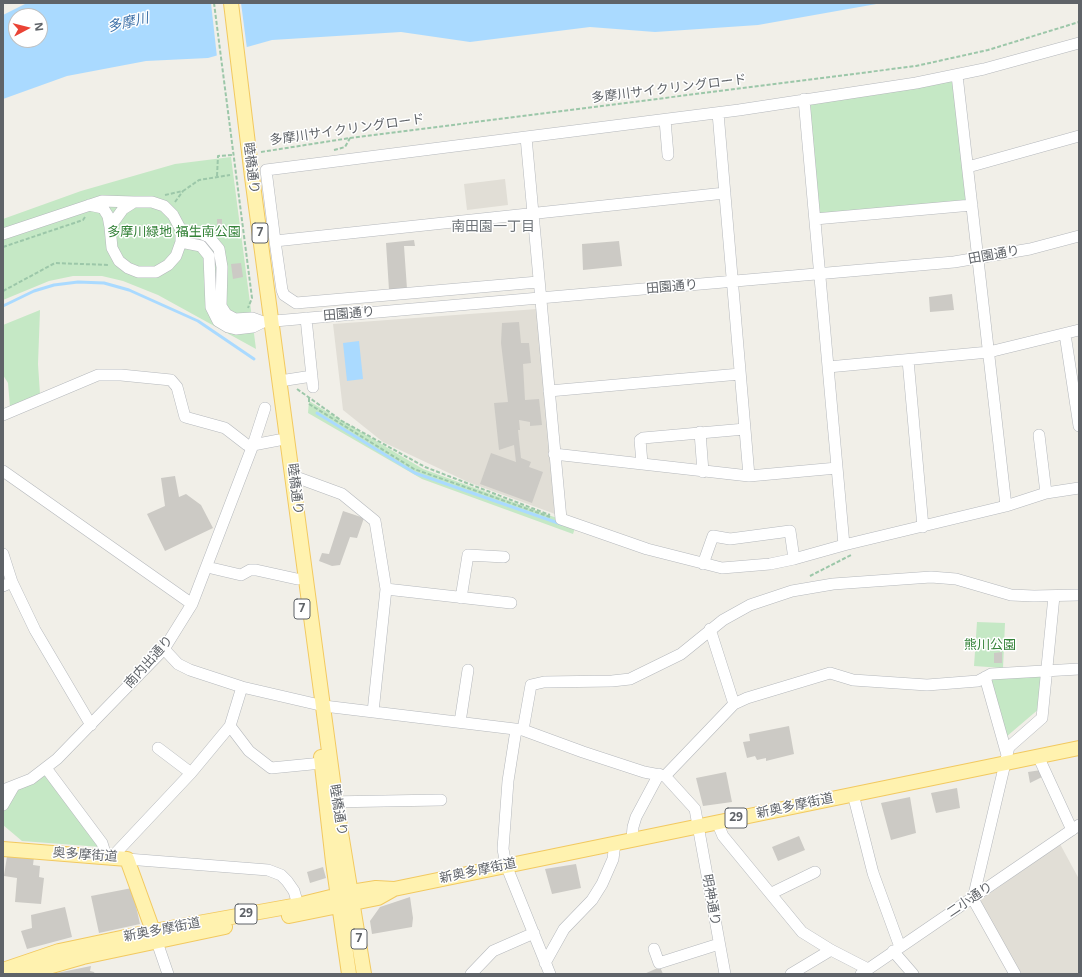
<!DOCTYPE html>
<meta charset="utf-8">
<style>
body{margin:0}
#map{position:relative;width:1082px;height:977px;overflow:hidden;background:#f1efe8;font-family:"Open Sans",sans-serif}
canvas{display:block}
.frame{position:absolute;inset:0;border:4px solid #5f6368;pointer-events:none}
.north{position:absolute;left:8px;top:8px;width:40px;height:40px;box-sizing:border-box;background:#fff;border:1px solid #bfc1c3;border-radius:50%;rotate:83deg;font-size:11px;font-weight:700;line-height:16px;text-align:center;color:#5f6368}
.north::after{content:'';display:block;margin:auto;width:14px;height:18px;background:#ea4335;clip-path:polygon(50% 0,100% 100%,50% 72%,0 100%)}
</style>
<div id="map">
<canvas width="1082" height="977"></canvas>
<div class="frame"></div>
<div class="north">N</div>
</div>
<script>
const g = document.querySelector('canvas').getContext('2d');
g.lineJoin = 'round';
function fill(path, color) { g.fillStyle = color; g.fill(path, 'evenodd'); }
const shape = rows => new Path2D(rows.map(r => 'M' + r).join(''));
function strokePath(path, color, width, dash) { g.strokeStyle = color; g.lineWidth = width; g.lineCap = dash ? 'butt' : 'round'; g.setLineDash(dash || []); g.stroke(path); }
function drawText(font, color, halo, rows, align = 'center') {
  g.font = font + ' "Open Sans","Noto Sans JP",sans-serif'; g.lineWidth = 3; g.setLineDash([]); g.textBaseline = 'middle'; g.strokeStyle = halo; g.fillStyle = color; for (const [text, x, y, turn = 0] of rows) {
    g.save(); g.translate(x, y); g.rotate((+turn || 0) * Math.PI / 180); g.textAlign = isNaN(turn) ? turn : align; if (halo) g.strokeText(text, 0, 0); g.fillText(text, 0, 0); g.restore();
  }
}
const education = shape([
 [505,179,508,205,467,210,464,184],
 [537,309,555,514,468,482,383,442,343,410,333,324],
 [1060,844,1079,879,1079,974,1020,974,979,901]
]);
const green = shape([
 [953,78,969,200,816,214,806,102],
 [231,157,256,349,158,295,123,281,102,276,73,276,49,281,3,300,3,219,81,191,175,164],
 [40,310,38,364,40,394,10,407,8,383,3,375,3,325],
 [309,401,423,469,576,525,573,534,422,479,308,413],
 [977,622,1005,623,1003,668,974,666],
 [1042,673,1040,708,1006,737,989,679],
 [46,772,101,847,22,841,3,825,3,808,19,787]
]);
const water = shape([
 [27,3,882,3,758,25,655,32,590,27,470,42,401,32,272,40,208,58,146,61,67,76,3,99,3,15],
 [16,16,40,16,40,40,16,40],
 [359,341,363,379,347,381,343,343]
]);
const pier = shape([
 [211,3,241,3,247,49,217,57]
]);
const stream = shape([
 [3,306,34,291,54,285,78,282,104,283,129,290,198,321,254,359],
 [317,413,415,473,561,524]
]);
const building = shape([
 [217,219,222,219,222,226,217,226],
 [414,240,415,246,404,246,407,289,389,290,386,243],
 [619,241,622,266,583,270,582,244],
 [241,263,243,277,233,279,231,264],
 [952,294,954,310,930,312,929,297],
 [519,322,521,343,529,343,531,363,523,364,525,400,539,399,542,425,530,426,530,422,519,420,520,430,518,430,521,458,531,462,529,467,543,472,532,503,480,484,491,453,516,462,514,445,499,450,494,403,508,402,501,343,502,323],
 [175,476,179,497,186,494,201,505,213,528,165,551,147,514,165,506,161,478],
 [343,511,364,518,357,538,350,537,340,565,332,566,319,561,322,553,329,554],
 [1002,652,1002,663,994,663,994,653],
 [789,726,794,754,766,761,766,758,757,760,755,756,747,758,743,742,750,741,749,734],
 [1041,770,1042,777,1030,783,1028,772],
 [726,772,732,802,703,806,696,778],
 [957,788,960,808,936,813,931,793],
 [910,797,916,833,891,840,881,803],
 [799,836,805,850,778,861,772,847],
 [7,856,34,857,33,865,40,866,39,877,44,878,41,904,15,902,17,878,4,876],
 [576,864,581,888,552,894,545,869],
 [323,867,326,878,310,883,307,872],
 [132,888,140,924,99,933,91,896],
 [410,897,413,918,412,927,372,934,370,921,380,907],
 [65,907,72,937,27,949,21,931,32,928,31,915],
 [91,966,90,971,94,972,95,974,52,974],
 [660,967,663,974,644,974]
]);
const path = shape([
 [214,3,252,298,248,308],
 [334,150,345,147,350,138],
 [261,152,350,138,916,66,988,50,1079,22],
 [217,176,218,156,233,155],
 [165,195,183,191,199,180,230,175],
 [175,202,183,191],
 [3,247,83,220,85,217],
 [3,291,55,263,109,265],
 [297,389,342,421,425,467,550,515],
 [309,398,309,404,414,469,550,517],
 [810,576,851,555]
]);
const minor = shape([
 [957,75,1006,506],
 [804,99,844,545],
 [718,113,749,476],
 [665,120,668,155],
 [526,137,561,519,647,549,722,568,770,564,794,559,844,545,1006,506,1046,493,1079,488],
 [968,167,1079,136],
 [134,202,152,202,164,206,173,215,181,230,181,242,176,256,168,265,156,272,138,272,128,268,119,261,112,248,110,227,123,209,134,202],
 [89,205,103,208,108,216,110,227],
 [815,219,972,205],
 [3,234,102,201,134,202],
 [275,241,266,170,739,110,916,83,984,69,1079,43],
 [181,242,201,246,209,256,211,307,218,321,228,327,236,329,253,327,263,322,252,318,235,319,226,314,221,306,222,267,219,249,209,237,200,233,181,230],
 [538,282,296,303,284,295,282,290,275,241,725,193],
 [306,318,313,387],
 [263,322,954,262,1030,249,1079,236],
 [1065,334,1079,426],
 [908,360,923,527],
 [828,367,989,352,1079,330],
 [280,381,312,376],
 [549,391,740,374],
 [3,415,98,375,121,375,171,380,177,387,185,417,225,428,247,445,253,445,265,408],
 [700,432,703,472],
 [1039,435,1046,493],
 [554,454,749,476,837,468],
 [642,463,640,440,643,438,745,429],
 [3,471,192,604],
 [293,476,342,494,375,521,386,589,373,712],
 [3,554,12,582],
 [703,564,713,536,730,539,790,531,794,559],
 [207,567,241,575,250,570,256,570,297,579],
 [3,586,12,582,35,630,91,725],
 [386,589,511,603],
 [461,598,468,555,504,557],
 [710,629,734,704],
 [164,649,178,664,190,670,242,687,324,706,523,730,583,752,644,772,665,776,695,809,725,974],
 [985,677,1007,755,973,899,1015,974],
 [460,722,468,670],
 [230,726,249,751,271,768,322,763],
 [516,730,508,781,503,849,506,865,550,974],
 [523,730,531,685,544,682,612,681,630,679,681,654,723,620,750,605,792,591,833,584,931,577,956,579,1011,595,1034,596,1079,595],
 [158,748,191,773],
 [1007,755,1009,747,1042,718,1054,596],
 [1038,756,1072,830],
 [46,768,102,843,106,856],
 [665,776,734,704,747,698,830,673,853,680,927,685,978,681,991,674,1079,669],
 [3,790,31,779,57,759,164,649,192,604,253,445,279,440],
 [853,794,873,873,900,947],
 [328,802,441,800],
 [3,805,14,786],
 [717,822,723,836,802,932,831,950,868,969],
 [632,839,633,827,636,817,659,774],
 [113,856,191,773,230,726,242,687],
 [127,859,268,870,281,875,287,881,294,891,298,905],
 [772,893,815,872],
 [157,942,168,974],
 [654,949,659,963,719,944],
 [893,951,913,974],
 [545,963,564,929,592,900,602,884,613,859,615,843],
 [471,974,493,951,534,933],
 [791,974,831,950],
 [861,974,1079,825]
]);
const major = shape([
 [231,3,252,177,335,796,364,974],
 [321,757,333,862,349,974],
 [3,849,127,859,156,939],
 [289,916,378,898,394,889],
 [3,970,59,951,154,931,298,905,351,892,376,888,394,889,1079,748],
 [24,974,83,957,225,927]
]);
const shields = [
 [260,233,16],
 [302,609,16],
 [736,818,22],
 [246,914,22],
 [359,939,16]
];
const shieldNames = [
 ["7",260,233],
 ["7",302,609],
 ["29",736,818],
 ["29",246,914],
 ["7",359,939]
];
const streetNames = [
 ["多摩川サイクリングロード",669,89,-7],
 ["多摩川サイクリングロード",347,130,-8],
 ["睦橋通り",251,168,83],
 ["田園通り",994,255,-10],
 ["田園通り",672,287,-5],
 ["田園通り",349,314,-5],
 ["睦橋通り",295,489,83],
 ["南内出通り",149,662,-48],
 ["新奥多摩街道",795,806,-12],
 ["睦橋通り",338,810,81],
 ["奥多摩街道",85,855,4],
 ["新奥多摩街道",478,871,-12],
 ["明神通り",711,900,80],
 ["二小通り",970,900,-34],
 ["新奥多摩街道",162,930,-11]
];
const parkNames = [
 ["多摩川緑地 福生南公園",174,232],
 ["熊川公園",990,645]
];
const waterNames = [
 ["多摩川",128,23,-13]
];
const neighbourhoodNames = [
 ["南田園一丁目",493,227]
];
fill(education, '#e1ded6');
fill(green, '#c5e8c5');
fill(water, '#aadaff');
fill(pier, '#f1efe8');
strokePath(stream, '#aadaff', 3);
fill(building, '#cccac5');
strokePath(minor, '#b5b8bc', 12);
strokePath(major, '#f2c960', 16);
strokePath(path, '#9cc7a9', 2, [4, 2]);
strokePath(minor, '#fff', 11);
strokePath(major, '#fff2af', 14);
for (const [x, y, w] of shields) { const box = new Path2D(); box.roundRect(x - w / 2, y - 10, w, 20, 3); g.fillStyle = '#fff'; g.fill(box); strokePath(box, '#5f6368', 1); }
drawText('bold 12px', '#5f6368', null, shieldNames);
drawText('13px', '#5f6368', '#fff', streetNames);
drawText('13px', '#348238', '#fff', parkNames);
drawText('italic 14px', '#4174aa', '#fff', waterNames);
drawText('14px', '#70757a', '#fff', neighbourhoodNames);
</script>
